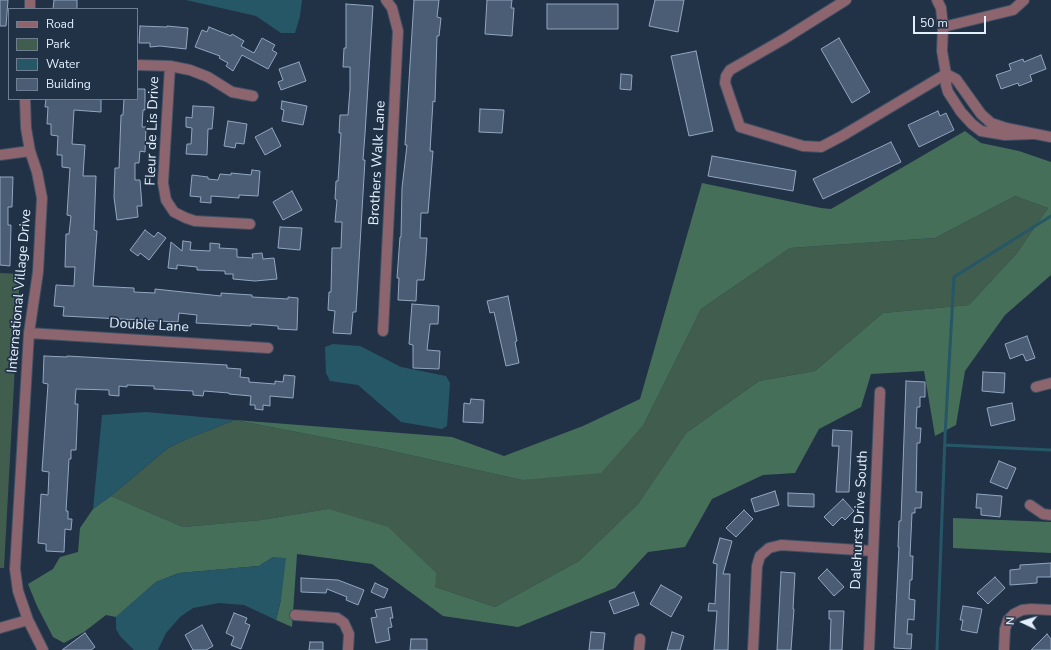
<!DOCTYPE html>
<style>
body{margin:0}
#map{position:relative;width:1051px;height:650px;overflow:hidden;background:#213247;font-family:"Nunito Sans",sans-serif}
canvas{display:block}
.legend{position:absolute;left:8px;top:8px;width:130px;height:92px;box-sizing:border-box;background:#213247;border:1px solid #6f7e90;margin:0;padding:5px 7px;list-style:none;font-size:12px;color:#e4effd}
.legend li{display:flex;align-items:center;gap:8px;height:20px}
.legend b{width:20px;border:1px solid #6f7e90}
.north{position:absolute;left:1003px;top:602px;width:40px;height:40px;-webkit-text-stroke:3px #213247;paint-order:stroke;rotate:274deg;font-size:11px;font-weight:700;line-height:16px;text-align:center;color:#e4effd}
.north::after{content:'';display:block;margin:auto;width:14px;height:18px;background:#e4effd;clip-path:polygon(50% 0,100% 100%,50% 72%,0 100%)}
.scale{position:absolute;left:913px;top:16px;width:73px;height:18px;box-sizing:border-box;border:2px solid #e4effd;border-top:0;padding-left:5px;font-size:12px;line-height:14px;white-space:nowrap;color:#e4effd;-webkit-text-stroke:3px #213247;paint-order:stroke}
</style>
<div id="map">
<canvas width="1051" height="650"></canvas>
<ul class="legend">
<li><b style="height:5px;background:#8c656f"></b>Road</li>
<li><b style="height:11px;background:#415d4e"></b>Park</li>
<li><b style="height:11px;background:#265766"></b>Water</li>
<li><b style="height:11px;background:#4b5d75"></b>Building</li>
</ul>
<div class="north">N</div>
<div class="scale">50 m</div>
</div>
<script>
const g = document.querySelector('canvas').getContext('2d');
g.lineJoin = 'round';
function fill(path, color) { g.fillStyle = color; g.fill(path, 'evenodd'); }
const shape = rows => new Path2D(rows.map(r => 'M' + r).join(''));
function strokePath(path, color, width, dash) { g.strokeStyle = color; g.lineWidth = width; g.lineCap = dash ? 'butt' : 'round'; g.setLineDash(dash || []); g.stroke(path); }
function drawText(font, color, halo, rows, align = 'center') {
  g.font = font + ' "Nunito Sans",sans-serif'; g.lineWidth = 3.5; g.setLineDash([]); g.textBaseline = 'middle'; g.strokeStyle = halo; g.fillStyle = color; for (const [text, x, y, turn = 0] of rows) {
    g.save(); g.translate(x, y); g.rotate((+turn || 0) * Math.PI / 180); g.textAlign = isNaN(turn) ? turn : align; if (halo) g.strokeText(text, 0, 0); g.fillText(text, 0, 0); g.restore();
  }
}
const green = shape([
 [1015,196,1048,208,1017,253,969,305,883,313,815,371,759,381,686,433,638,504,579,561,495,607,435,587,328,509,261,520,183,527,111,496,168,448,187,439,235,420,379,448,522,480,644,424,701,309,790,248,935,238],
 [0,273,20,274,4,568,0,568]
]);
const forest = shape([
 [965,131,981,143,1019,151,1051,162,1051,275,1005,315,965,371,956,425,935,436,924,371,871,374,861,407,819,429,795,473,763,475,712,499,685,547,648,552,615,588,518,627,443,616,372,564,297,554,292,627,276,620,281,600,273,557,259,566,179,573,156,582,116,617,106,615,84,632,64,643,53,637,37,606,28,584,53,569,60,557,78,552,80,528,93,509,111,496,183,527,261,520,328,509,388,527,436,573,435,587,495,607,579,561,638,504,686,433,759,381,815,371,883,313,969,305,1017,253,1048,208,1015,196,935,238,790,248,701,309,644,424,601,473,522,480,379,448,235,420,452,437,504,456,583,426,640,399,702,183,821,208,831,209],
 [953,518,1051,522,1051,553,953,548]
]);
const water = shape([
 [186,0,302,0,300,16,295,33,281,33,256,16],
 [333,344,360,346,401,367,446,376,450,383,447,426,442,429,401,422,358,385,330,381,326,373,325,347],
 [146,412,235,420,187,439,168,448,111,496,93,509,102,415],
 [273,557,286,558,281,600,276,620,244,605,219,603,193,608,180,617,166,633,158,650,134,650,120,636,116,629,116,617,156,582,179,573,259,566]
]);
const stream = shape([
 [945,445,1051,450],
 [937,650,945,436,954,277,1051,216]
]);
const building = shape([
 [0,0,8,0,6,26,0,26,0,0],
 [54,0,77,0,77,9,53,9,54,0],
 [414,0,439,0,437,17,441,18,439,36,437,36,435,102,433,101,430,151,433,151,428,213,421,213,420,238,427,238,426,256,424,280,417,280,416,301,398,300,399,278,397,278,400,237,401,237,402,188,407,145,405,145,414,0],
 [487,0,512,0,511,8,514,8,512,36,485,34,487,0],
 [655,0,684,0,678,32,649,26,655,0],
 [346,4,373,6,365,134,363,160,365,160,356,312,353,312,351,334,333,333,335,311,328,310,329,292,331,292,332,248,341,248,342,222,335,222,337,200,335,199,336,181,338,181,341,133,339,133,340,115,348,115,350,89,350,67,343,67,344,48,346,48,346,4],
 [547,4,618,4,618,29,547,29,547,4],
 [140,26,167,27,167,26,188,28,186,49,160,46,150,47,150,43,139,43,140,26],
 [209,27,231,36,232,34,244,41,241,46,254,53,262,38,275,45,272,50,277,53,268,69,242,55,233,71,226,66,228,63,219,58,220,56,195,47,202,30,207,32,209,27],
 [839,38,870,92,852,103,821,49,839,38],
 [696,51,713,131,689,136,671,56,696,51],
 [1041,55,1046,69,1030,75,1032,81,1019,86,1018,83,1001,89,996,75,1011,70,1009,64,1023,59,1024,62,1041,55],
 [299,62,306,81,281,90,278,82,283,80,279,69,299,62],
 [621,74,632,75,631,90,620,89,621,74],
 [137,89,145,89,145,110,143,110,142,127,146,127,145,152,140,151,139,163,135,163,135,180,140,180,142,206,137,206,138,217,117,220,114,197,115,168,119,168,121,115,123,115,124,99,137,99,137,89],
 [46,99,101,99,101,112,74,110,72,144,85,145,83,176,96,176,94,230,97,231,93,286,134,288,134,292,155,293,155,289,221,296,221,293,252,295,252,297,288,299,288,297,298,298,297,330,278,329,278,326,251,324,251,326,196,323,197,315,179,313,178,322,63,316,64,307,54,306,56,285,74,286,75,267,65,267,66,234,69,234,71,216,67,215,70,168,62,167,62,155,57,155,58,136,51,135,51,124,47,124,48,107,45,107,46,99],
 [282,101,307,106,303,125,282,121,284,110,281,109,282,101],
 [193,106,214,107,212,129,208,129,207,155,186,154,187,144,191,144,192,128,186,127,186,117,192,118,193,106],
 [480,109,504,110,502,133,479,132,480,109],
 [938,111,940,116,946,113,954,130,919,147,908,125,938,111],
 [228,121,247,124,244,144,236,143,235,148,224,146,228,121],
 [272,128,281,146,265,155,255,137,272,128],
 [891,142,901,162,823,199,813,179,891,142],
 [712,156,796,171,793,191,708,176,712,156],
 [252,170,260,171,258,196,239,195,239,198,211,196,211,203,200,202,201,197,190,196,192,175,208,177,208,179,218,180,220,174,231,175,231,173,251,175,252,170],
 [0,177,13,177,12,207,8,207,8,225,11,225,10,266,0,265,0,177],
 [292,191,302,210,283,220,273,202,292,191],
 [280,227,302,228,300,250,278,248,280,227],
 [145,230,154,237,158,232,166,238,149,260,140,253,138,256,130,250,145,230],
 [183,241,191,242,190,250,210,251,210,243,220,244,219,248,237,249,237,257,253,258,252,254,262,253,263,259,274,258,277,279,255,281,233,279,233,274,225,274,225,271,197,270,197,267,177,265,177,269,168,268,171,242,182,251,183,241],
 [508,296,517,341,515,342,519,363,506,366,494,312,490,313,487,301,508,296],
 [412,304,439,306,438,324,430,324,427,350,440,351,439,369,413,368,413,345,409,344,412,304],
 [1027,336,1035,358,1026,361,1023,354,1010,359,1005,344,1027,336],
 [44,356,67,357,67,356,227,365,227,368,241,369,240,377,249,378,249,382,275,384,275,381,283,382,284,375,295,376,293,398,270,396,270,406,263,405,263,410,255,409,255,405,250,405,251,396,229,394,229,393,204,391,203,396,193,395,193,391,154,389,154,386,127,385,127,387,119,386,119,396,109,395,109,390,76,389,75,404,78,404,76,450,71,450,71,459,69,459,66,511,68,511,68,519,72,519,71,530,65,529,64,552,46,551,46,544,38,543,41,494,48,495,49,472,42,471,48,384,43,383,44,356],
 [983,372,1005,373,1004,393,982,391,983,372],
 [906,381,925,382,925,397,920,397,920,407,917,407,916,428,921,428,920,443,917,443,916,492,922,492,921,508,915,508,915,513,912,513,910,556,913,556,912,580,910,580,909,599,915,600,914,620,908,619,907,634,912,634,911,649,894,648,899,547,898,547,899,521,901,521,906,381],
 [471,399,484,400,483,423,463,422,464,403,470,404,471,399],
 [1012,403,1015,420,991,426,987,408,1012,403],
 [833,430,852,431,849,492,836,492,839,446,832,446,833,430],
 [999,461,1016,468,1007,489,990,482,999,461],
 [775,491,779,505,755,512,751,499,775,491],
 [788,493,814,494,814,507,788,506,788,493],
 [977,494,1002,496,1000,517,981,515,981,508,976,508,977,494],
 [843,499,854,511,845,520,842,517,833,526,824,517,843,499],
 [744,510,753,519,736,537,726,528,744,510],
 [720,538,732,541,723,574,730,574,728,650,714,650,717,611,708,611,709,603,715,604,717,564,713,563,720,538],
 [1051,563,1051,577,1037,577,1037,583,1010,585,1010,570,1020,569,1020,565,1051,563],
 [827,569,844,587,834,596,818,578,827,569],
 [781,572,795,573,793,609,794,609,791,650,777,650,781,572],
 [995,577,1005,588,988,604,977,593,995,577],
 [301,578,338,580,364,590,358,605,346,600,347,597,327,589,326,593,301,592,301,578],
 [375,583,388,589,384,598,371,592,375,583],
 [661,585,682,597,671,617,650,604,661,585],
 [634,592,639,605,614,614,609,601,634,592],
 [963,606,982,609,977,633,961,630,963,620,960,620,963,606],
 [391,607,393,618,390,618,392,627,388,628,390,640,376,643,371,618,377,617,375,610,391,607],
 [829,611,844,611,842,650,830,650,831,619,829,619,829,611],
 [234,613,247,618,245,623,250,625,241,649,231,645,234,637,226,633,234,613],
 [202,625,213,646,206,650,193,650,185,635,202,625],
 [591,632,605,633,603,650,589,650,591,632],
 [672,632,684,636,680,650,667,650,672,632],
 [85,633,95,647,91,650,62,650,85,633],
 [1047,634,1051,639,1051,650,1031,650,1047,634],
 [411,639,427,639,427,650,410,650,411,639],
 [310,642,323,642,323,650,309,650,310,642]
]);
const minor = shape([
 [846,0,784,39,730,70,726,76,725,83,740,127,803,146,821,147,842,136,946,74],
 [937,0,941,8,943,27,942,51,946,74,946,85,948,92,961,112,972,124,981,131,1005,135,1033,134],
 [30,9,30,0],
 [943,27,1013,10,1024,0],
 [137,65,170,66,190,70,208,77,232,92,253,96],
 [170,66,163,183,166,200,174,212,186,218,195,221,250,224],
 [946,74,956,79,981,114,991,123,1006,128,1051,137],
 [25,99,26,128,30,151,37,172,42,198,38,272,29,333,15,569,18,591,28,620,43,650],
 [0,155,30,151],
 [383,331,398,31,392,8,386,0],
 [29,333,268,348],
 [1036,387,1051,383],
 [1030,505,1043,514,1051,515],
 [295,615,337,618,344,623,349,634,348,650],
 [0,628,28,620],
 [639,650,640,639],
 [753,650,757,566,760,556,769,548,781,545,873,551],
 [869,650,880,392],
 [1004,650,1005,629,1008,620,1014,614,1022,610,1031,609,1051,610]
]);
const streetNames = [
 ["Fleur de Lis Drive",153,131,-88],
 ["Brothers Walk Lane",378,163,-87],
 ["International Village Drive",20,291,-85],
 ["Double Lane",149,326,3],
 ["Dalehurst Drive South",860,520,-87]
];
fill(green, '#415d4e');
fill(forest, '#466f5a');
fill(water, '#265766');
strokePath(stream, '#265766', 3);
fill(building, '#4b5d75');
strokePath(building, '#92a6c0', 1);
strokePath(minor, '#405064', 12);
strokePath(minor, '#8c656f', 10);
drawText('14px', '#e4effd', '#213247', streetNames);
</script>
